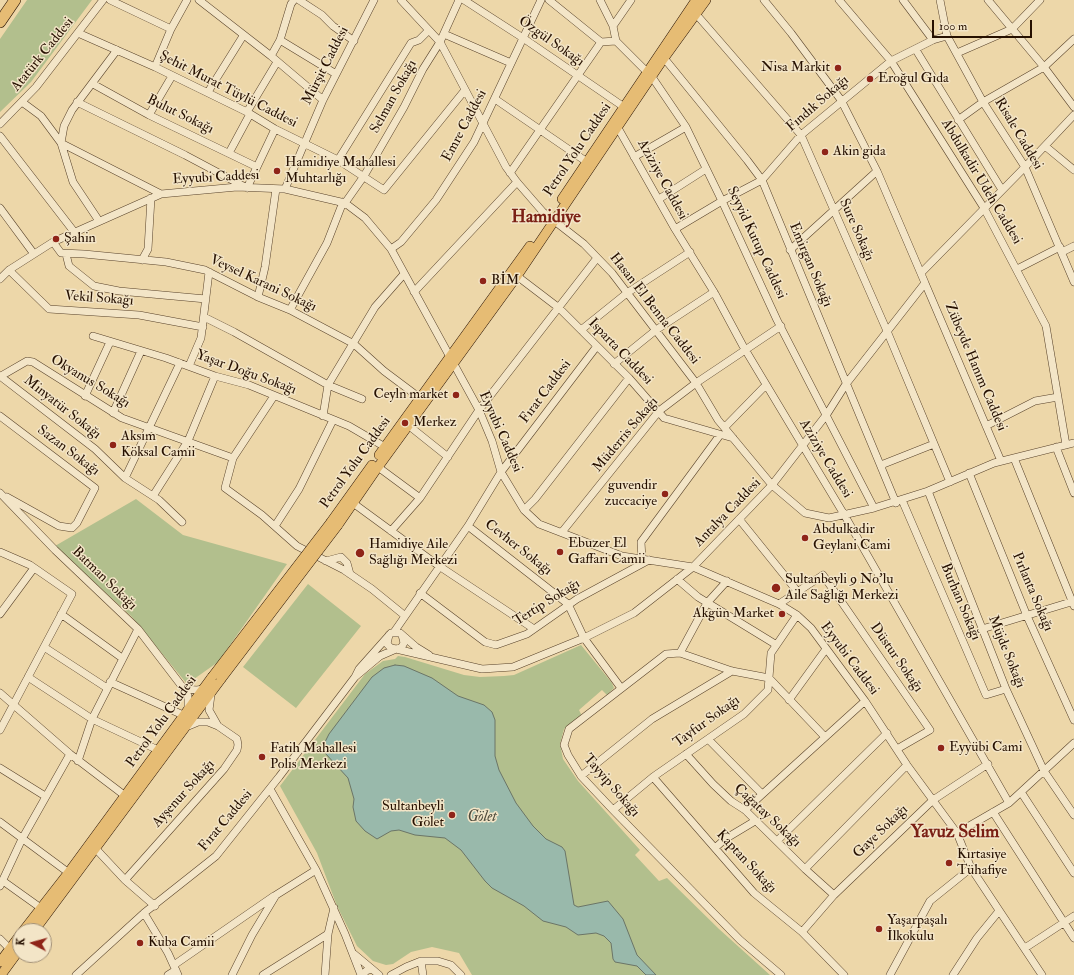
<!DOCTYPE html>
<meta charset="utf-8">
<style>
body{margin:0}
#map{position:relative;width:1074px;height:975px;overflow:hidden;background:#edd7a9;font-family:"IM FELL Double Pica",serif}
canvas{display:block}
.north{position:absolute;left:12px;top:923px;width:40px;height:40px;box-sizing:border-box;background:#f3e5c7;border:1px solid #a19077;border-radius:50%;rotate:276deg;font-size:11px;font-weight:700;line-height:16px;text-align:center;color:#261000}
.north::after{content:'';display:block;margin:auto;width:14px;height:18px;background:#8f2418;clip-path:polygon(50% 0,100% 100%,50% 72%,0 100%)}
.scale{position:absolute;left:932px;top:20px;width:100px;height:18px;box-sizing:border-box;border:2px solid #261000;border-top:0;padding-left:5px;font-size:12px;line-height:14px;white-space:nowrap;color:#261000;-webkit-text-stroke:3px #f3e5c7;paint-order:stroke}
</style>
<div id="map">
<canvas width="1074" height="975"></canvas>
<div class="north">K</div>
<div class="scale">100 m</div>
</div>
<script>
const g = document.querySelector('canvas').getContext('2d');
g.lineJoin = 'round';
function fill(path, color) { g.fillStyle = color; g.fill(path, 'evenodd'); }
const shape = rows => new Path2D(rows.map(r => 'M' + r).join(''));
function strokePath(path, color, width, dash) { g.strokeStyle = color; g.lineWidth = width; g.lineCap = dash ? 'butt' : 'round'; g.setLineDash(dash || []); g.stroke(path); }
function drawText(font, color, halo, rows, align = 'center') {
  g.font = font + ' "IM FELL Double Pica",serif'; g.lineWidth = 3; g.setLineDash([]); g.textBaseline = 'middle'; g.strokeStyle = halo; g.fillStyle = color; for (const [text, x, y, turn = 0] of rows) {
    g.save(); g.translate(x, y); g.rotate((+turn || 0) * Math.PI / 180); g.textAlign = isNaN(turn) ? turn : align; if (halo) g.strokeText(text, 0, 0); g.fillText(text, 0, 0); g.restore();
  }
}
const green = shape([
 [27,0,92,0,31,82,0,112,0,39],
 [136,499,183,535,287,564,218,662,187,684,132,617,55,546],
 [308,584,361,626,296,708,243,667],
 [581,645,612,683,614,688,607,695,602,690,579,710,582,716,564,729,560,744,563,759,578,781,640,850,635,855,659,881,667,878,719,929,770,975,472,975,459,953,432,947,411,952,393,964,386,965,373,961,357,946,337,906,317,853,280,786,365,674,383,661,395,659,398,656,405,657,464,675,480,677,504,676,514,675]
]);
const water = shape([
 [395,665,404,666,432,678,458,696,484,705,492,712,495,720,495,756,499,770,516,803,533,826,546,839,562,847,565,851,574,905,578,907,608,901,623,919,637,955,656,975,646,975,637,966,615,962,613,959,611,943,604,936,596,933,578,935,566,927,543,921,524,906,492,888,485,881,461,850,445,838,415,835,399,830,391,831,377,839,365,831,356,821,353,807,354,799,348,778,325,753,325,742,329,734,372,677,384,668,395,665]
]);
const minor = shape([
 [110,0,171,29],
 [199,0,271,56,323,100],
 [299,0,322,15,333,26,354,41],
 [401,0,440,42,506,167,517,182,543,212,584,244,612,273,696,383,718,420,772,485,805,513,829,518,874,508,928,491,994,463,1074,443],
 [464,0,523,38,624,107],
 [549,0,601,42],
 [600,0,613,26,616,41,652,77,686,127,722,201,777,320,874,508],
 [839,0,891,61,984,208,1046,326,1066,445],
 [903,0,933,40],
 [940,0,947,36,983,102,1025,167,1074,282],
 [988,0,1044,67,1074,107],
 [696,14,801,135,887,331,950,482],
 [613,26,631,0],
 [78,33,155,67,247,112,275,129,338,160,384,190,465,90],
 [444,34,511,63],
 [280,40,336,74],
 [916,50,1002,190],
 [957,53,1012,29,1040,0],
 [271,56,280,40,291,4,294,0],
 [664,58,747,160,762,180,896,503],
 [155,67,171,29,187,0],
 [93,84,149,115,257,167],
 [208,92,243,36],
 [495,99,587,162],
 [22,102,41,116,61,143,161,194],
 [77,102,185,155,247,188,275,129],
 [247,112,277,62],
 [149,115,172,76],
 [958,120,983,102,1044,67,1074,39],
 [0,124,36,87,103,0],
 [618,128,675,229,714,292,743,346,845,516,1009,803],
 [0,136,75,233],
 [1045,146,1074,170],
 [229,153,250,114],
 [634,157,686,127],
 [338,160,411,43,419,40,428,31],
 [510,173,601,42,616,41],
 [285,189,323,100,374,0],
 [659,199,706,169],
 [345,203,364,176,404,107,423,69,440,42,459,0],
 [0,208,34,254],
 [99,221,73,182,61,143,64,126,72,110,117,50],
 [675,229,722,201,762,180,801,135,891,61,933,40,947,36],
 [53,242,61,253,84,254,166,262,205,270,258,297,290,310,354,344,384,371,420,398],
 [391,249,401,242,436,200,474,142,541,0],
 [790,250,877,171],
 [1062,252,1074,246],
 [66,254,69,266,94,286,119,291,206,299],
 [142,260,148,249,151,198],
 [1017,269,1060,247],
 [9,270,49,309,139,315,203,327],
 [921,273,1025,167,1074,115],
 [517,276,559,308,629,378,664,418,733,438],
 [0,279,9,270,53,242,161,194,237,187,285,189,345,203,365,218,391,249,479,410,492,441,501,472,524,510,539,524,622,556,693,567,779,604,797,615,811,628,865,701,907,765,957,833,971,868,1042,975],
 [925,283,1001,461],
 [414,292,517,182],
 [258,297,265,267,276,189],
 [290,310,327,243,343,202],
 [204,317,234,332,328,385,362,399],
 [581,330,627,293,690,252],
 [93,336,166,358,215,376,249,385,349,426,385,447],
 [614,364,656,330,714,292],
 [189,366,201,338,209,272],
 [0,376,95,449,125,478,159,500,182,522],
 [1,376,27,361,33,362,122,418,233,458],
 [85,396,110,342],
 [274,396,233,458,225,488,262,515,297,546,344,570,372,589,404,615],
 [113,413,141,351],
 [0,416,95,488,77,523,72,528,59,526,7,497],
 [323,416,328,385,375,307,404,274],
 [408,425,448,457],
 [986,426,1035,401,1058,397],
 [725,427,766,385],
 [1056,447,1074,493],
 [1014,458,1074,606],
 [881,465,934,444],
 [378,467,420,498],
 [969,473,1027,616,1074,720],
 [125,478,180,363],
 [928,491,1006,689,1044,771,1074,815],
 [0,493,55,550,138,629,184,689,188,696,188,708],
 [153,496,188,441,215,376],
 [902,500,986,695,1006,689],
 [353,503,439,566,534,629],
 [524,510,535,499,629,378],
 [739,519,797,591],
 [275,526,299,489,333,420],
 [468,526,568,604,584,638,621,688],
 [391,531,420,498,479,410,597,258],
 [562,532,659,411,696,383,781,326],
 [0,552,30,565,72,594,0,730],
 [642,559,641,542,720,435],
 [326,561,341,557,347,563,350,574],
 [677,579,698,597,775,644],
 [727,581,707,603,680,653,666,654,569,729,564,745,568,755,581,776,613,810,740,940,781,975],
 [420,593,485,642,496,645,527,634,577,599,649,560],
 [779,604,823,575,930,730,897,749],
 [0,614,34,568],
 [61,614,122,658],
 [982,629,1074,601],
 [394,632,468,526,501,472,597,346],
 [389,635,387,644,391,648,396,649,401,648,404,643,402,635],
 [44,647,107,688],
 [680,653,732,671,769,678,825,737],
 [28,677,92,719,158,750],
 [355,677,380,656,396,649,482,669,513,667,584,638,634,613,693,567,772,485,827,414,846,384,925,283,877,171,841,100,791,33,764,0],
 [110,682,183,715],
 [184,689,197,690,203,689],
 [0,693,70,754,128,798],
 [211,695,209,710,218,726],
 [789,700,826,649],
 [708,739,762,794],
 [686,754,713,784,731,801,745,810,805,869,834,895],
 [78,761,92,719,138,629],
 [0,768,45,796],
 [581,776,652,719,732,671],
 [653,777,754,893,802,932,844,975],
 [270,789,316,870,345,934,361,975],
 [1021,792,1074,873],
 [613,810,653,777,744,714,768,690,771,653,797,615],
 [745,810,865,701],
 [993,812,1074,938],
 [0,822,73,876],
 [957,833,1009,803,1074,743],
 [777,841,887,733],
 [715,848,725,839,755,821],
 [96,849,125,880,155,906],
 [805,869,907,765],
 [125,880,224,769,237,750,238,745,237,739,218,726,208,722,198,722,186,727],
 [3,881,45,911],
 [0,886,22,839,70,754],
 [144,913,168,953,178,975],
 [802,932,834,895,933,800,988,764],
 [0,939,10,949],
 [1025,948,1074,916],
 [354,954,372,969],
 [421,961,423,975],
 [174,965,274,896],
 [76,975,144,913,216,856,279,777,355,677,359,669,391,633,400,633,416,647,429,655],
 [168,975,176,970],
 [232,975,252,935,276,895,316,870],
 [263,975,328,934],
 [325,975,328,934,334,908],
 [363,975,366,971,372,969,379,975],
 [391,975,406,967,421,961,438,961,451,965,461,975],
 [890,975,930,901,971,868],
 [953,975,977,938,999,911]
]);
const major = shape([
 [562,199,696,0],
 [379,455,530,246],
 [331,522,372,465],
 [338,525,378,467,517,276,664,58,706,0],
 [23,931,69,872,212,677],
 [34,931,221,679],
 [0,962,20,935],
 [1,975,20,949]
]);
const highway = shape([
 [0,22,15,0]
]);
const majorBridge = shape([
 [212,677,331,522],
 [221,679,338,525]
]);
const markers = [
 [838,68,4,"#8f2418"],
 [870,79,4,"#8f2418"],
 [825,152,4,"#8f2418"],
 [277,171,4,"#8f2418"],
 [56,239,4,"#8f2418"],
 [483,281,4,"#8f2418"],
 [456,395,4,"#8f2418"],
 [405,423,4,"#8f2418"],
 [113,445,4,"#8f2418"],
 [665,494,4,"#8f2418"],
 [805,538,4,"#8f2418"],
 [560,552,4,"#8f2418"],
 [360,553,5,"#8f2418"],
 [776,588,5,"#8f2418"],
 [782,614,4,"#8f2418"],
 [941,748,4,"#8f2418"],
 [262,757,4,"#8f2418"],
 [452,815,4,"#8f2418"],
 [949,863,4,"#8f2418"],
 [879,929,4,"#8f2418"],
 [140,943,4,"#8f2418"]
];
const streetNames = [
 ["Özgül Sokağı",551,42,35],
 ["Atatürk Caddesi",43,55,-51],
 ["Mürşit Caddesi",326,66,-63],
 ["Şehit Murat Tüylü Caddesi",228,90,27],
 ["Selman Sokağı",394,97,-61],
 ["Fındık Sokağı",818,104,-41],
 ["Bulut Sokağı",180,115,26],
 ["Emre Caddesi",465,126,-62],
 ["Risale Caddesi",1018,134,59],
 ["Petrol Yolu Caddesi",578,150,-56],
 ["Eyyubi Caddesi",216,178,-3],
 ["Aziziye Caddesi",662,180,61],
 ["Abdulkadir Udeh Caddesi",981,182,59],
 ["Sure Sokağı",856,230,66],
 ["Seyyid Kutup Caddesi",756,243,65],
 ["Emirgan Sokağı",810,265,67],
 ["Veysel Karani Sokağı",263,284,25],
 ["Vekil Sokağı",99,299,4],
 ["Hasan El Benna Caddesi",654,309,52],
 ["Isparta Caddesi",620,352,46],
 ["Zübeyde Hanım Caddesi",975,367,67],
 ["Yaşar Doğu Sokağı",246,373,20],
 ["Okyanus Sokağı",90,382,31],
 ["Fırat Caddesi",546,392,-53],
 ["Minyatür Sokağı",62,408,38],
 ["Eyyubi Caddesi",500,432,66],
 ["Müderris Sokağı",626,435,-50],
 ["Sazan Sokağı",68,451,37],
 ["Aziziye Caddesi",825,459,59],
 ["Petrol Yolu Caddesi",356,463,-54],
 ["Antalya Caddesi",728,513,-46],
 ["Cevher Sokağı",518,548,38],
 ["Batman Sokağı",104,579,44],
 ["Pırlanta Sokağı",1032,592,67],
 ["Burhan Sokağı",960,602,67],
 ["Tertip Sokağı",547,603,-32],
 ["Müjde Sokağı",1006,652,68],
 ["Düstur Sokağı",896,658,55],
 ["Eyyubi Caddesi",849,659,53],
 ["Petrol Yolu Caddesi",162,722,-54],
 ["Tayfur Sokağı",707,722,-36],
 ["Tayyip Sokağı",611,786,49],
 ["Ayşenur Sokağı",184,794,-48],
 ["Çağatay Sokağı",767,816,43],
 ["Fırat Caddesi",226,821,-50],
 ["Gaye Sokağı",881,832,-44],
 ["Kaptan Sokağı",746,862,47]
];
const poiNames = [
 ["Nisa Markit",830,68,"right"],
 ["Eroğul Gıda",878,79],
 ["Akin gida",833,152],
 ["Hamidiye Mahallesi",285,163],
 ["Muhtarlığı",285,179],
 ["Şahin",64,239],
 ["BİM",491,281],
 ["Ceyln market",448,395,"right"],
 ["Merkez",413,423],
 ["Aksım",121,437],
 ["Köksal Camii",121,453],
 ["guvendir",657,486,"right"],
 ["zuccaciye",657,502,"right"],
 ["Abdulkadir",813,530],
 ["Geylani Cami",813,546],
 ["Ebuzer El",568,544],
 ["Gaffari Camii",568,560],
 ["Hamidiye Aile",369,545],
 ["Sağlığı Merkezi",369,561],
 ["Sultanbeyli 9 No'lu",785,580],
 ["Aile Sağlığı Merkezi",785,596],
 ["Akgün Market",774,614,"right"],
 ["Eyyübi Cami",949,748],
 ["Fatih Mahallesi",270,749],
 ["Polis Merkezi",270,765],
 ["Sultanbeyli",444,807,"right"],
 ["Gölet",444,823,"right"],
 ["Kırtasiye",957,855],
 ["Tühafiye",957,871],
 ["Yaşarpaşalı",887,921],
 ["İlkokulu",887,937],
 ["Kuba Camii",148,943]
];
const waterNames = [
 ["Gölet",482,818]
];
const districtNames = [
 ["Hamidiye",546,218],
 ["Yavuz Selim",955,833]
];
fill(green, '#b2bf8d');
fill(water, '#99b9ab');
strokePath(water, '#6b7567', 1);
strokePath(minor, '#58422a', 8);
strokePath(major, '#261000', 10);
strokePath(highway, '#261000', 12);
strokePath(minor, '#f3e5c7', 7);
strokePath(major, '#e6bc74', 9);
strokePath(highway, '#e6bc74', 11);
strokePath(majorBridge, '#261000', 10, []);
strokePath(majorBridge, '#e6bc74', 9);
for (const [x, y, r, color] of markers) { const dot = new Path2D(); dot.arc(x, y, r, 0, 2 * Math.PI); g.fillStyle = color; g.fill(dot); strokePath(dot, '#f3e5c7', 1.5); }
drawText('14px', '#261000', '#f3e5c7', streetNames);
drawText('14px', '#261000', '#f3e5c7', poiNames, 'left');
drawText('italic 15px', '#4e4b3c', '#f3e5c7', waterNames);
drawText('bold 18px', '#7a1f14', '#f3e5c7', districtNames);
</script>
